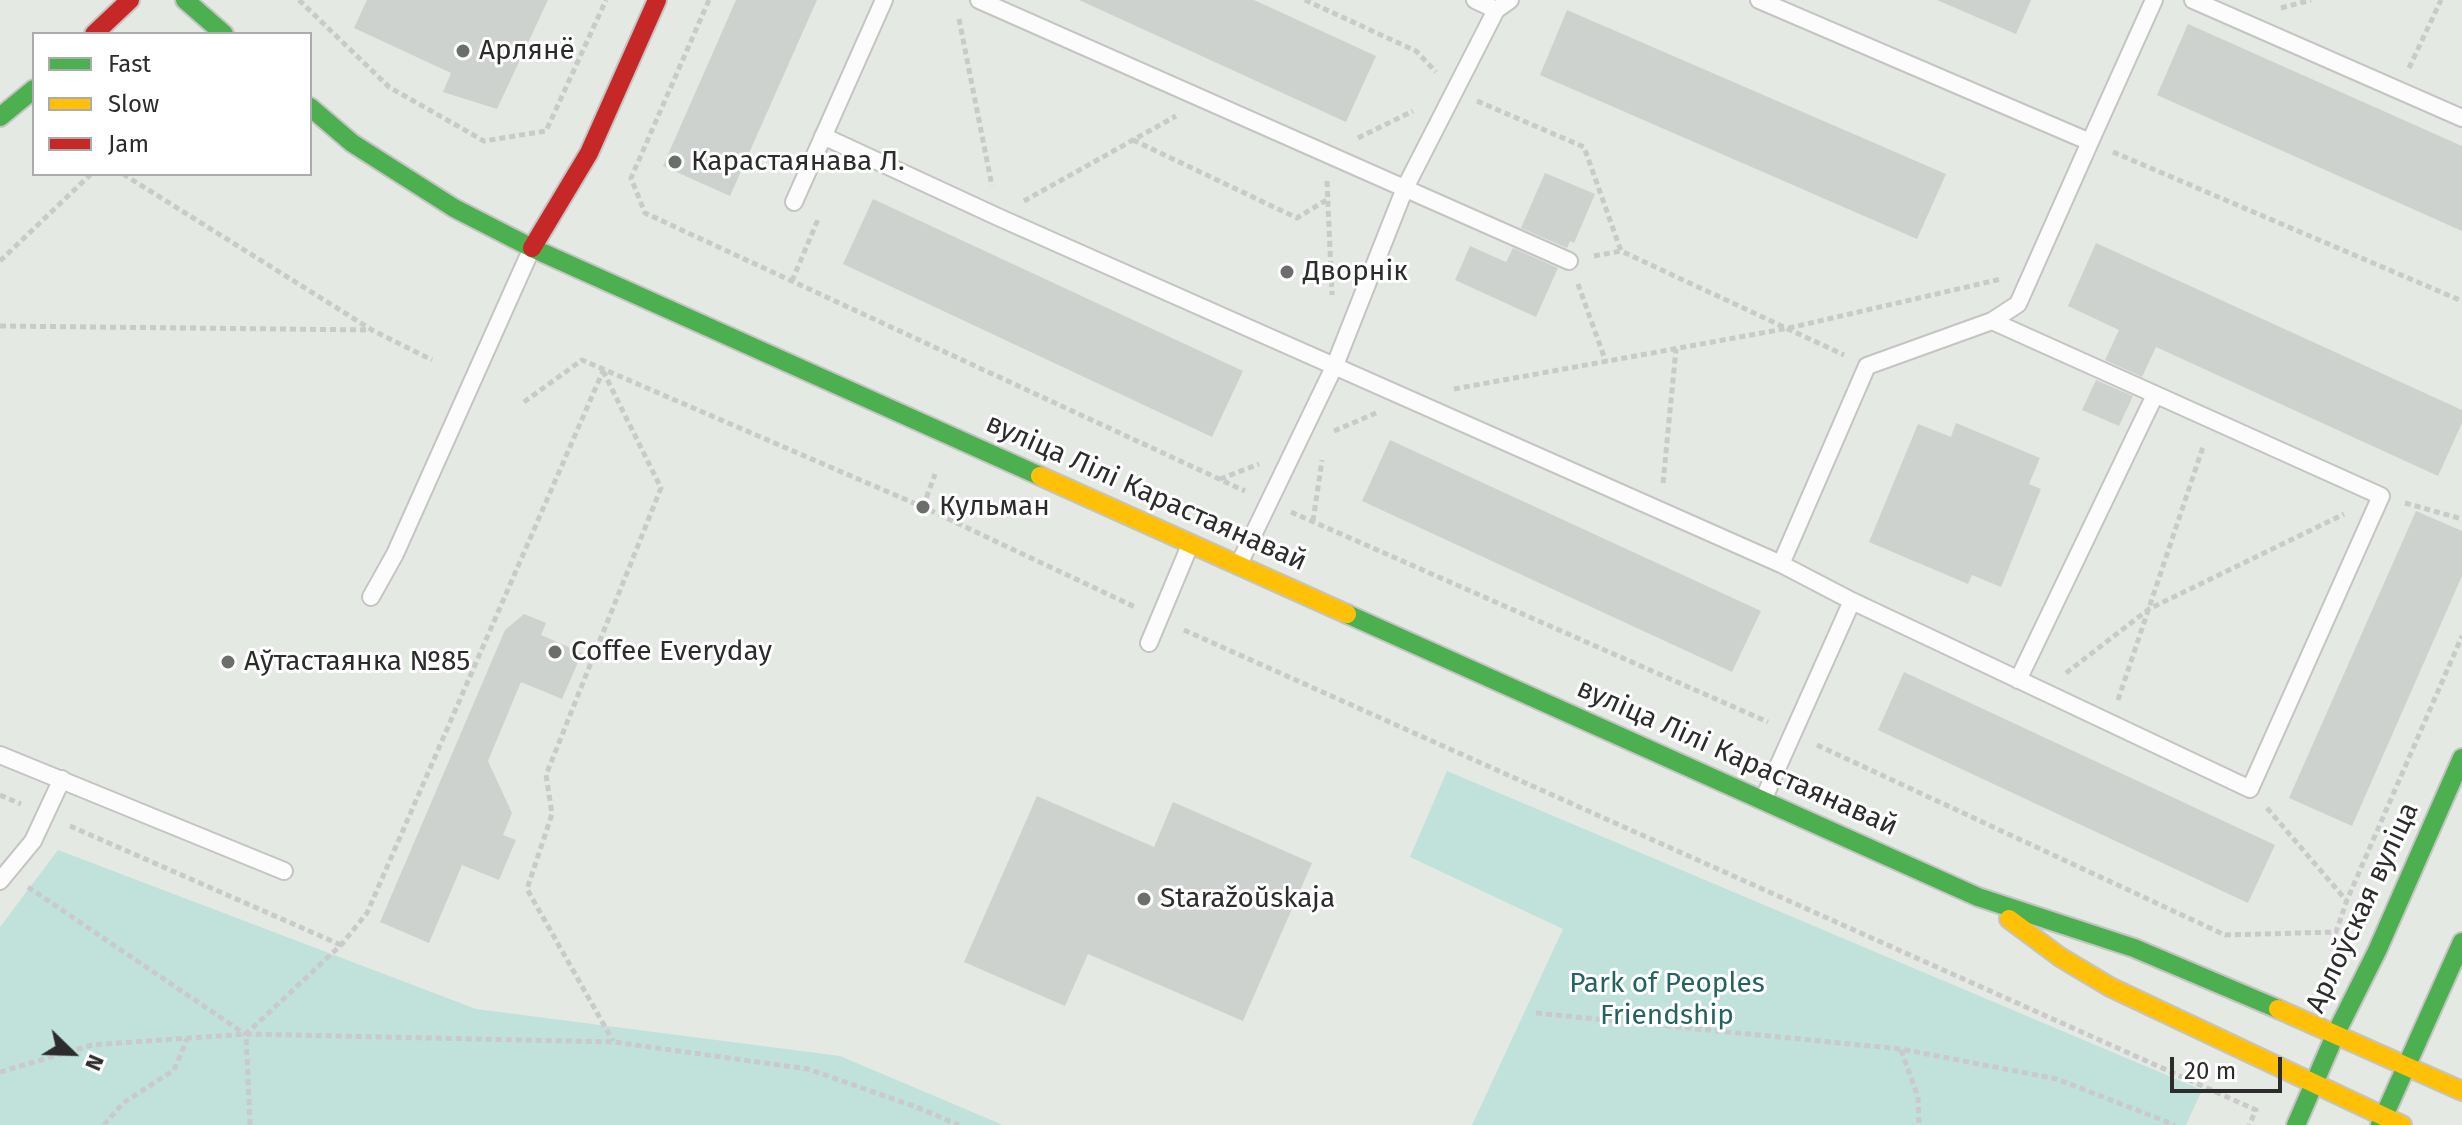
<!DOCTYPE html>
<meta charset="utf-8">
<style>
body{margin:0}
#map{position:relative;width:2462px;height:1125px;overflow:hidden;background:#e4e9e3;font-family:"Fira Sans",sans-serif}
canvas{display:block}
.legend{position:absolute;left:32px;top:32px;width:280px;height:144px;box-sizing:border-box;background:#fff;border:2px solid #ababab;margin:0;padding:10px 14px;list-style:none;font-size:24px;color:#2c2c2c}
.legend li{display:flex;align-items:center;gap:16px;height:40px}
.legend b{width:40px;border:2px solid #ababab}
.north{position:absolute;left:32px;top:1013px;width:80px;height:80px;-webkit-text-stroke:6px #fff;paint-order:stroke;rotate:113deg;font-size:22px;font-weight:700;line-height:32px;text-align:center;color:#2c2c2c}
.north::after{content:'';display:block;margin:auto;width:28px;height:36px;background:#2c2c2c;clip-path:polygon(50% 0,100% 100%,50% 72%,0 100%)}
.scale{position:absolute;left:2170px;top:1057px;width:112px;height:36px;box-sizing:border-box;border:4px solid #2c2c2c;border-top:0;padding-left:10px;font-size:24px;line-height:28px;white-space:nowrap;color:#2c2c2c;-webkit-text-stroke:6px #fff;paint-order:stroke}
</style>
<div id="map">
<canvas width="2462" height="1125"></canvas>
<ul class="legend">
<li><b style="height:10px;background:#4caf50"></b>Fast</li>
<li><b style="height:10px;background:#ffc107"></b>Slow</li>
<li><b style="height:10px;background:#c62828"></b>Jam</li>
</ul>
<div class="north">N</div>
<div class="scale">20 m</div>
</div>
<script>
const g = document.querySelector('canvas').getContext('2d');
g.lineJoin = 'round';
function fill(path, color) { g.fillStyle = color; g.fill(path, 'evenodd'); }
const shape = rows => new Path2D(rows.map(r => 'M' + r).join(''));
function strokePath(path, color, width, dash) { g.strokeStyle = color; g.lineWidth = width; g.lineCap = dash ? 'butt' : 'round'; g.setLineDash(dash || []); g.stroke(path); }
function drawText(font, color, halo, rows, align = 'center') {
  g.font = font + ' "Fira Sans",sans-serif'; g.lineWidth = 6; g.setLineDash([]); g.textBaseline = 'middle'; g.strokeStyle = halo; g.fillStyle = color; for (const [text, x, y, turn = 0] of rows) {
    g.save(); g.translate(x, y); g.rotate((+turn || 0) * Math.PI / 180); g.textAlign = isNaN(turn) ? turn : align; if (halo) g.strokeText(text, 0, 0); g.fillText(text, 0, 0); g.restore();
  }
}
const green = shape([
 [1447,771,2202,1090,2186,1125,1472,1125,1563,929,1410,857],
 [58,850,476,1009,840,1056,1003,1125,0,1125,0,927]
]);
const building = shape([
 [367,0,548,0,497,109,443,92,451,73,354,28],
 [736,0,817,0,730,196,663,166],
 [1079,0,1254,0,1376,56,1346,122],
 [1937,0,2031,0,2016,34],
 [1567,10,1946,174,1917,239,1540,75],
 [2188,24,2462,146,2462,231,2157,95],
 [1545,173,1595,194,1574,243,1570,241,1567,248,1521,228],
 [873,199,1243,371,1212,437,843,264],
 [2096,243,2462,410,2462,423,2438,476,2156,347,2142,377,2105,360,2119,330,2068,306],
 [1470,246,1506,262,1513,248,1558,268,1536,317,1455,280],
 [2096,380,2133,396,2119,426,2082,410],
 [1956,423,2040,458,2029,484,2041,489,2001,587,1972,575,1968,584,1869,542,1918,424,1951,437],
 [1390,440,1761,611,1732,672,1362,501],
 [2416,511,2462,531,2462,576,2352,826,2289,798],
 [524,614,546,623,541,635,582,653,562,699,521,682,488,761,512,813,503,835,516,840,499,880,462,865,429,943,380,922,505,630],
 [1904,672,2275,845,2248,903,1878,730],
 [1037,796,1154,847,1173,802,1312,863,1243,1021,1088,954,1065,1006,964,962]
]);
const path = shape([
 [299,0,389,87,484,141,546,131,606,0],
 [709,0,631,178,645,213,1245,491],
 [1305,0,1416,51,1436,72],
 [2281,8,2311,0],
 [959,19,992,186],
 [2409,68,2441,0],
 [1477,101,1584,147,1621,251,1844,355],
 [1358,138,1413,111],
 [1133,140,1297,218,1328,199],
 [2113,152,2462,301],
 [123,174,372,330,432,360],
 [1327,181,1332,295],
 [1024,201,1176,116],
 [1594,256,1621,251],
 [0,261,91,174],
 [792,281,819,217],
 [1578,284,1606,362],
 [0,326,372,330],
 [603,371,661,488,546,775,552,814,527,889,613,1041],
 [1454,389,1789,328,2001,279],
 [524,402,582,360,923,507,1135,607],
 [1334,431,1376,413],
 [1220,479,1259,464],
 [1663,483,1676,349],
 [2405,503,2462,519],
 [923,507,935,474],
 [1291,512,1768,722],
 [1313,521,1322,460],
 [1184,630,2256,1110,2249,1125],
 [2066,673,2149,609,2344,514],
 [2118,700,2204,444],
 [1817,745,2225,935,2336,932,2347,900,2462,636],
 [0,795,21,804],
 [2267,808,2346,900],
 [70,826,341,945],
 [28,887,245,1034],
 [1536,1013,1901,1049,2057,1079,2175,1125],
 [1901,1050,1918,1097,1919,1125],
 [0,1072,92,1045,246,1034,614,1042,808,1069,916,1107,959,1125],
 [104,1125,123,1103,174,1070,187,1039],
 [250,1125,246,1034,341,945,367,913,603,371]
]);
const lane = shape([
 [979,0,1569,261],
 [1475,0,1496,10],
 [1759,0,2090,142,2154,0],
 [2193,0,2462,118],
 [823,136,998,217,1781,564],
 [794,202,884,0],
 [1992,321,2381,496,2250,789,1852,601,1781,564,1867,366,1992,321,2018,304,2090,142],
 [1240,562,1335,365,1405,188,1496,10,1510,0],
 [371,597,395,554,531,250],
 [1149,643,1190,545],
 [2018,680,2155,395],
 [0,755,284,871],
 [1763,800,1852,601],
 [0,881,33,841,62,779]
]);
const fast = shape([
 [185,0,224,34],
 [310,107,352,143,454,208,532,248,1040,476],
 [0,117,34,89],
 [1347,614,1978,897,2134,948,2278,1009],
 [2296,1125,2336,1033,2377,951,2462,758],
 [2380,1125,2462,942]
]);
const slow = shape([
 [1040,476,1347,614],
 [2009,919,2060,957,2110,987,2402,1125],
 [2278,1009,2462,1091]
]);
const jam = shape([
 [94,34,130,0],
 [532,248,589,153,657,0]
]);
const markers = [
 [463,51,8,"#6c6e6c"],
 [675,162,8,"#6c6e6c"],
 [1287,272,8,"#6c6e6c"],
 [923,507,8,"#6c6e6c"],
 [555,652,8,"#6c6e6c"],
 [228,662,8,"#6c6e6c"],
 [1144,899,8,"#6c6e6c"]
];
const poiNames = [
 ["Арлянё",479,51],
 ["Карастаянава Л.",691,162],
 ["Дворнік",1303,272],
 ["Кульман",939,507],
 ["Coffee Everyday",571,652],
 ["Аўтастаянка №85",244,662],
 ["Staražoŭskaja",1160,899]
];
const streetNames = [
 ["вуліца Лілі Карастаянавай",1146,493,24],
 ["вуліца Лілі Карастаянавай",1737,758,24],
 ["Арлоўская вуліца",2363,908,-65]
];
const parkNames = [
 ["Park of Peoples",1667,984],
 ["Friendship",1667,1016]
];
fill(green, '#c0e2db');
fill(building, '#ced2ce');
strokePath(lane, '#c4c4c3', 20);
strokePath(fast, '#c4c4c3', 22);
strokePath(slow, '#c4c4c3', 22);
strokePath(jam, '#c4c4c3', 22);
strokePath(path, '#c9cac9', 5, [6, 4]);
strokePath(lane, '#fbfcfb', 16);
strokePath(fast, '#4caf50', 18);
strokePath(slow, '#ffc107', 18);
strokePath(jam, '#c62828', 18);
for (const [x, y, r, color] of markers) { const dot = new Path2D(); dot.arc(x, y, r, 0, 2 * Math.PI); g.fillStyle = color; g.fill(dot); strokePath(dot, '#fff', 3); }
drawText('28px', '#2c2c2c', '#fff', poiNames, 'left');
drawText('28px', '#2c2c2c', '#fff', streetNames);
drawText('28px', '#236362', '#fff', parkNames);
</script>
